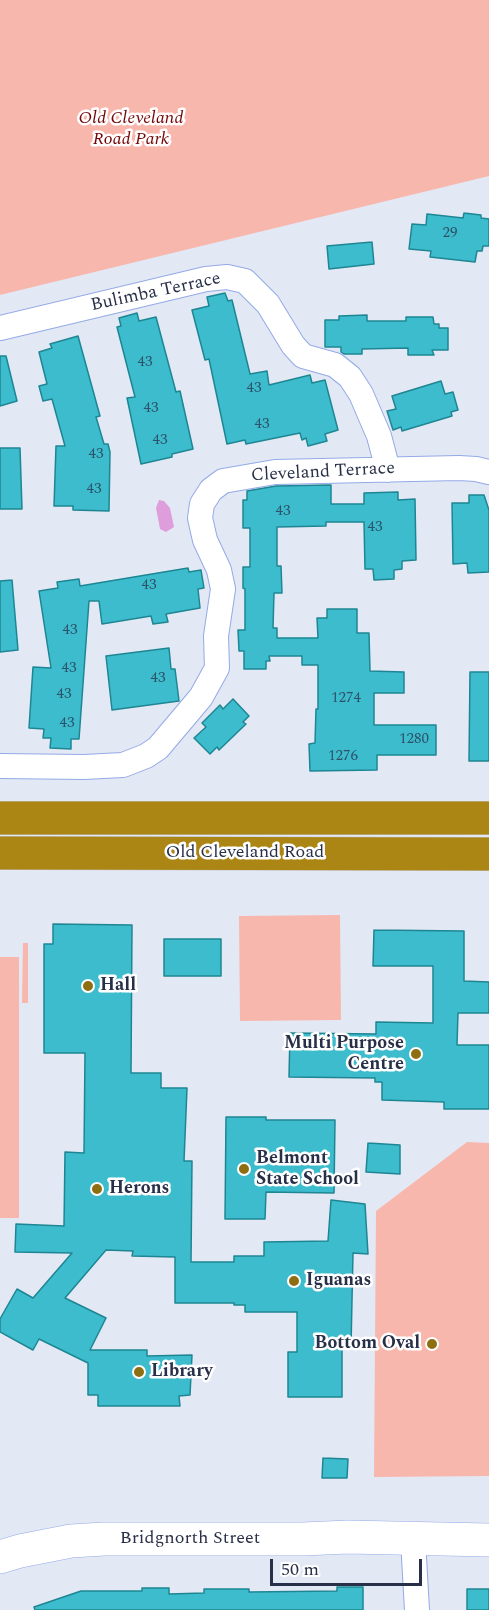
<!DOCTYPE html>
<style>
body{margin:0}
#map{position:relative;width:489px;height:1610px;overflow:hidden;background:#e3e8f5;font-family:Spectral,serif}
canvas{display:block}
.scale{position:absolute;left:270px;top:1559px;width:152px;height:27px;box-sizing:border-box;border:3px solid #273048;border-top:0;padding-left:8px;font-size:18px;line-height:21px;white-space:nowrap;color:#273048;-webkit-text-stroke:4px #fff;paint-order:stroke}
</style>
<div id="map">
<canvas width="489" height="1610"></canvas>
<div class="scale">50 m</div>
</div>
<script>
const g = document.querySelector('canvas').getContext('2d');
g.lineJoin = 'round';
function fill(path, color) { g.fillStyle = color; g.fill(path, 'evenodd'); }
const shape = rows => new Path2D(rows.map(r => 'M' + r).join(''));
function strokePath(path, color, width, dash) { g.strokeStyle = color; g.lineWidth = width; g.lineCap = dash ? 'butt' : 'round'; g.setLineDash(dash || []); g.stroke(path); }
function drawText(font, color, halo, rows, align = 'center') {
  g.font = font + ' Spectral,serif'; g.lineWidth = 5; g.setLineDash([]); g.textBaseline = 'middle'; g.strokeStyle = halo; g.fillStyle = color; for (const [text, x, y, turn = 0] of rows) {
    g.save(); g.translate(x, y); g.rotate((+turn || 0) * Math.PI / 180); g.textAlign = isNaN(turn) ? turn : align; if (halo) g.strokeText(text, 0, 0); g.fillText(text, 0, 0); g.restore();
  }
}
const green = shape([
 [0,0,489,0,489,176,0,295],
 [340,915,341,1020,240,1021,239,916],
 [23,943,28,943,28,1003,22,1003],
 [0,957,19,957,19,1218,0,1218],
 [467,1142,489,1143,489,1476,374,1477,376,1211]
]);
const water = shape([
 [159,500,164,501,170,508,174,527,166,532,160,529,156,508]
]);
const building = shape([
 [464,213,481,215,481,218,489,219,489,246,483,246,482,251,477,251,475,262,430,257,431,251,409,249,412,224,426,225,427,214,463,218,464,213],
 [372,242,374,264,329,269,327,246,372,242],
 [225,293,228,301,232,300,250,374,267,371,269,385,310,375,312,383,325,380,338,430,325,434,327,441,308,446,306,438,302,440,300,433,246,444,245,440,227,444,209,359,205,360,192,310,209,306,207,297,225,293],
 [137,313,139,321,156,317,176,392,180,391,193,449,172,454,172,457,141,464,127,398,135,397,117,327,121,326,119,318,137,313],
 [367,315,367,321,406,321,406,317,433,317,434,324,439,324,439,328,448,328,448,350,432,350,434,355,408,355,408,348,362,349,362,354,344,354,341,352,341,347,325,347,325,320,339,320,339,316,367,315],
 [78,336,100,416,96,417,104,444,108,444,110,452,109,511,73,510,73,506,54,506,56,446,65,446,52,399,43,401,39,386,47,384,39,352,52,348,50,344,78,336],
 [0,356,6,356,17,401,0,406,0,356],
 [441,381,445,394,453,392,458,410,451,412,452,416,402,431,401,427,393,430,387,411,396,409,392,396,441,381],
 [0,448,20,448,22,509,0,509,0,448],
 [331,485,331,504,364,504,364,493,398,492,398,500,415,499,416,560,402,561,402,569,394,570,394,579,374,580,373,569,365,569,364,522,326,522,326,526,277,527,277,566,281,566,282,593,274,593,273,628,277,628,277,638,318,638,317,618,327,618,327,609,357,609,357,633,369,633,370,671,404,672,404,693,374,693,374,725,436,725,436,755,377,755,377,770,310,771,309,744,315,743,316,709,318,709,318,665,302,665,302,656,269,656,270,661,266,661,266,669,244,669,244,651,239,651,238,630,245,630,245,589,243,588,243,567,250,567,250,528,243,528,243,500,247,500,247,491,276,486,331,485],
 [469,495,484,495,489,510,489,572,468,573,467,563,453,564,452,503,469,503,469,495],
 [188,568,189,572,201,570,204,588,198,589,200,608,166,614,168,622,153,624,151,616,102,624,99,601,89,601,79,739,71,739,71,749,50,748,51,738,43,738,44,729,29,728,33,667,51,668,39,591,58,588,57,582,79,579,80,586,188,568],
 [12,580,18,650,0,652,0,581,12,580],
 [169,648,171,669,175,669,179,701,112,710,106,656,169,648],
 [470,672,489,672,489,761,469,761,470,672],
 [233,699,249,716,243,722,246,724,219,750,217,747,210,754,194,738,206,727,202,723,220,705,223,709,233,699],
 [53,924,132,925,131,1073,161,1073,161,1088,187,1088,184,1161,192,1161,191,1262,234,1262,234,1256,264,1256,264,1242,328,1241,331,1200,365,1204,368,1254,353,1253,351,1347,342,1347,342,1397,288,1397,288,1352,297,1352,297,1312,245,1312,245,1305,234,1305,234,1303,175,1303,175,1257,132,1256,133,1251,106,1250,65,1298,106,1318,90,1350,147,1350,147,1356,192,1355,190,1395,179,1396,180,1406,98,1406,98,1395,88,1395,88,1363,39,1339,33,1350,0,1332,0,1319,17,1289,33,1298,72,1253,15,1252,16,1224,64,1226,65,1152,84,1153,85,1053,44,1053,44,944,53,944,53,924],
 [374,930,464,931,464,981,489,982,489,1013,458,1013,457,1045,489,1045,489,1109,444,1109,444,1102,382,1100,382,1082,375,1082,375,1078,289,1077,290,1033,376,1034,376,1022,433,1023,433,966,373,966,374,930],
 [164,939,221,939,221,976,164,976,164,939],
 [226,1117,266,1117,266,1120,335,1120,334,1193,266,1192,265,1219,225,1219,226,1117],
 [368,1143,400,1145,400,1174,366,1172,368,1143],
 [323,1458,348,1459,347,1478,322,1478,323,1458],
 [337,1587,363,1587,363,1610,35,1610,34,1607,81,1591,142,1591,142,1588,169,1588,169,1594,204,1593,204,1589,249,1589,249,1592,337,1591,337,1587],
 [467,1589,489,1589,489,1610,467,1610,467,1589]
]);
const street = shape([
 [0,328,206,279,227,277,245,281,268,304,293,345,303,356,335,365,350,377,361,394,379,436,388,470],
 [0,766,84,767,123,765,146,756,158,748,201,697,217,668,216,636,223,589,219,570,205,540,200,518,202,504,211,490,223,481,275,472,459,468,476,469,489,472],
 [413,1540,417,1610]
]);
const secondary = shape([
 [0,1557,20,1551,71,1541,104,1539,303,1539,348,1537,489,1540]
]);
const highway = shape([
 [0,818,489,818],
 [0,853,489,854]
]);
const markers = [
 [88,986,6,"#8d6e11"],
 [416,1054,6,"#8d6e11"],
 [244,1169,6,"#8d6e11"],
 [97,1189,6,"#8d6e11"],
 [294,1281,6,"#8d6e11"],
 [432,1344,6,"#8d6e11"],
 [139,1372,6,"#8d6e11"]
];
const numberNames = [
 ["29",450,234],
 ["43",145,363],
 ["43",254,389],
 ["43",151,409],
 ["43",262,425],
 ["43",160,441],
 ["43",96,455],
 ["43",94,490],
 ["43",283,512],
 ["43",375,528],
 ["43",149,586],
 ["43",70,631],
 ["43",69,669],
 ["43",158,679],
 ["43",64,695],
 ["1274",346,699],
 ["43",67,724],
 ["1280",414,740],
 ["1276",343,757]
];
const parkNames = [
 ["Old Cleveland",131,119],
 ["Road Park",131,140]
];
const streetNames = [
 ["Bulimba Terrace",156,293,-12],
 ["Cleveland Terrace",323,473,-3],
 ["Old Cleveland Road",245,853],
 ["Bridgnorth Street",190,1539]
];
const poiNames = [
 ["Hall",100,986],
 ["Multi Purpose",404,1044,"right"],
 ["Centre",404,1065,"right"],
 ["Belmont",256,1159],
 ["State School",256,1180],
 ["Herons",109,1189],
 ["Iguanas",306,1281],
 ["Bottom Oval",420,1344,"right"],
 ["Library",151,1372]
];
fill(green, '#f8b7ad');
fill(water, '#dd9edb');
fill(building, '#3dbccd');
strokePath(building, '#1e8693', 1.5);
strokePath(street, '#93aae6', 26);
strokePath(secondary, '#93aae6', 34);
strokePath(highway, '#c3c5cc', 34);
strokePath(street, '#fff', 24);
strokePath(secondary, '#fff', 33);
strokePath(highway, '#ac8614', 33);
for (const [x, y, r, color] of markers) { const dot = new Path2D(); dot.arc(x, y, r, 0, 2 * Math.PI); g.fillStyle = color; g.fill(dot); strokePath(dot, '#fff', 2); }
drawText('15px', '#2c5369', null, numberNames);
drawText('italic 18px', '#740608', '#fff', parkNames);
drawText('18px', '#273048', '#fff', streetNames);
drawText('bold 18px', '#273048', '#fff', poiNames, 'left');
</script>
